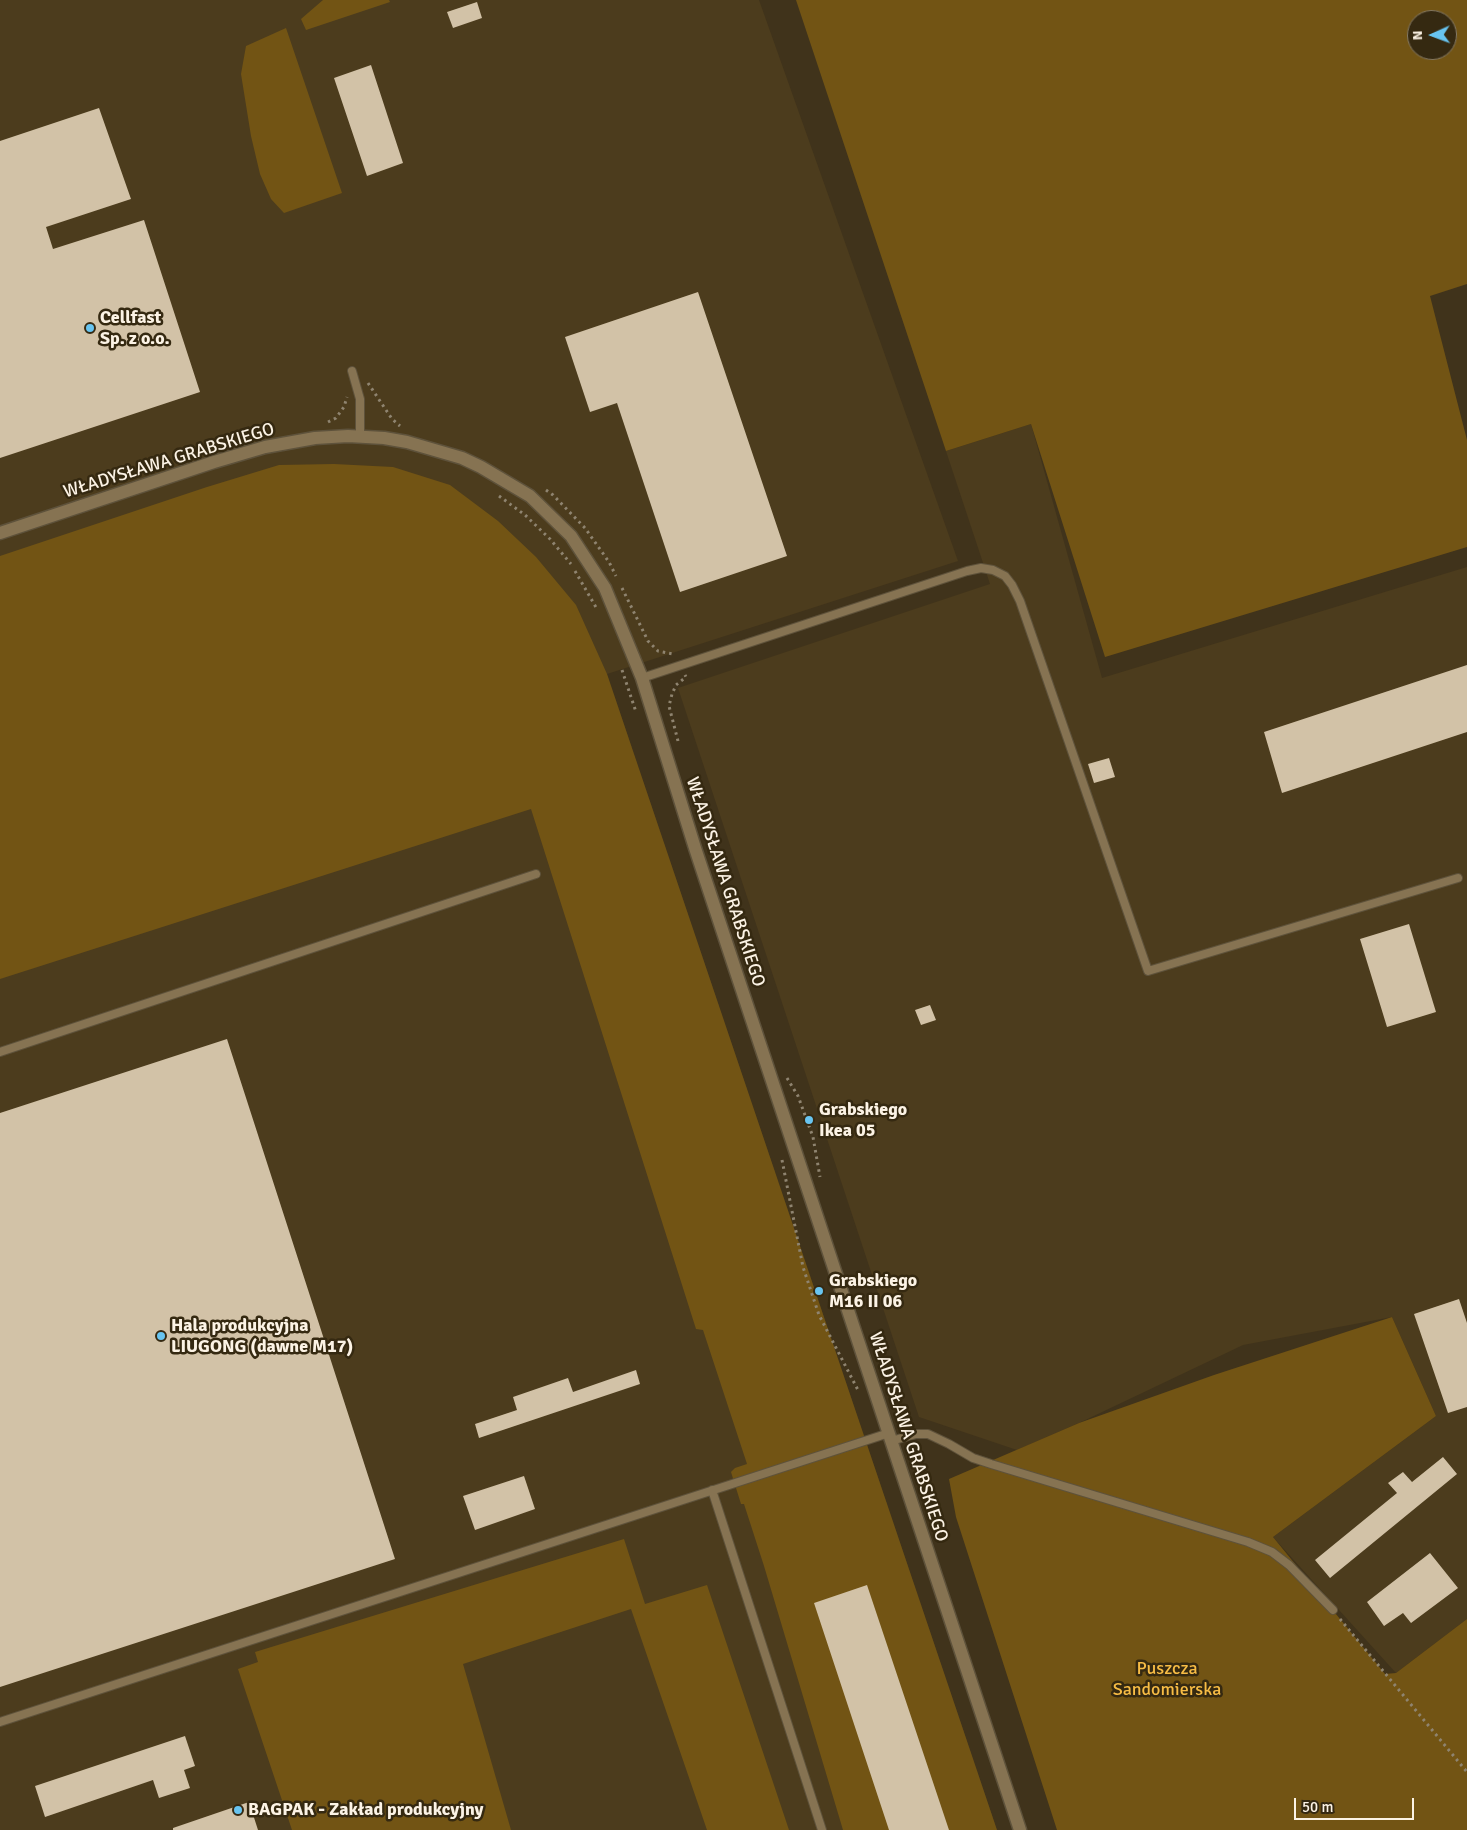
<!DOCTYPE html>
<meta charset="utf-8">
<style>
body{margin:0}
#map{position:relative;width:1467px;height:1830px;overflow:hidden;background:#40331b;font-family:Signika,sans-serif}
canvas{display:block}
.north{position:absolute;left:1407px;top:10px;width:50px;height:50px;box-sizing:border-box;background:#352911;border:1px solid #857a66;border-radius:50%;rotate:268deg;font-size:14px;font-weight:700;line-height:20px;text-align:center;color:#fcf3e5}
.north::after{content:'';display:block;margin:auto;width:18px;height:22px;background:#68c4f0;clip-path:polygon(50% 0,100% 100%,50% 72%,0 100%)}
.scale{position:absolute;left:1294px;top:1798px;width:120px;height:22px;box-sizing:border-box;border:2px solid #fcf3e5;border-top:0;padding-left:6px;font-size:15px;line-height:18px;white-space:nowrap;color:#fcf3e5;-webkit-text-stroke:4px #352911;paint-order:stroke}
</style>
<div id="map">
<canvas width="1467" height="1830"></canvas>
<div class="north">N</div>
<div class="scale">50 m</div>
</div>
<script>
const g = document.querySelector('canvas').getContext('2d');
g.lineJoin = 'round';
function fill(path, color) { g.fillStyle = color; g.fill(path, 'evenodd'); }
const shape = rows => new Path2D(rows.map(r => 'M' + r).join(''));
function strokePath(path, color, width, dash) { g.strokeStyle = color; g.lineWidth = width; g.lineCap = dash ? 'butt' : 'round'; g.setLineDash(dash || []); g.stroke(path); }
function drawText(font, color, halo, rows, align = 'center') {
  g.font = font + ' Signika,sans-serif'; g.lineWidth = 5; g.setLineDash([]); g.textBaseline = 'middle'; g.strokeStyle = halo; g.fillStyle = color; for (const [text, x, y, turn = 0] of rows) {
    g.save(); g.translate(x, y); g.rotate((+turn || 0) * Math.PI / 180); g.textAlign = isNaN(turn) ? turn : align; if (halo) g.strokeText(text, 0, 0); g.fillText(text, 0, 0); g.restore();
  }
}
const built = shape([
 [0,0,759,0,958,561,607,674,997,1830,0,1830],
 [1031,424,1102,678,1467,567,1467,1619,1396,1673,1273,1537,1436,1416,1392,1317,1243,1345,1079,1423,1017,1450,919,1417,678,688,990,584,946,451]
]);
const green = shape([
 [323,0,389,0,390,2,306,30,301,19],
 [796,0,1467,0,1467,284,1430,296,1467,440,1467,547,1105,657,1031,424,946,451],
 [1417,20,1447,20,1447,50,1417,50],
 [286,28,342,193,284,213,271,199,260,174,251,136,241,74,246,46],
 [334,464,393,467,450,485,498,521,536,557,576,605,607,674,997,1830,843,1830,764,1566,744,1504,741,1504,731,1472,735,1468,747,1464,703,1330,696,1329,531,809,0,979,0,556,207,487,279,465],
 [1392,1317,1436,1416,1273,1537,1385,1674,1396,1673,1467,1619,1467,1830,1057,1830,956,1517,949,1479,1079,1423,1214,1375],
 [624,1539,645,1604,707,1585,789,1830,707,1830,631,1609,463,1664,511,1830,292,1830,238,1669,258,1662,255,1652]
]);
const building = shape([
 [477,2,482,18,453,28,447,12],
 [371,65,403,163,367,176,334,78],
 [99,108,131,199,46,227,53,249,144,220,200,392,0,458,0,141],
 [698,292,787,556,680,592,617,403,590,412,565,337],
 [1467,665,1467,732,1282,793,1264,732],
 [1109,758,1115,777,1094,783,1088,764],
 [1409,924,1436,1012,1387,1027,1360,939],
 [930,1005,936,1020,921,1025,915,1010],
 [227,1039,395,1559,0,1687,0,1113],
 [1459,1299,1467,1323,1467,1407,1448,1413,1414,1314],
 [636,1370,640,1384,479,1438,475,1424,517,1410,513,1397,568,1378,573,1392],
 [1443,1457,1457,1474,1330,1578,1315,1560,1397,1493,1388,1483,1403,1472,1412,1482],
 [524,1476,535,1509,475,1530,463,1496],
 [1430,1553,1458,1588,1411,1623,1403,1613,1384,1626,1367,1602],
 [867,1585,949,1830,889,1830,814,1603],
 [185,1736,195,1766,184,1770,190,1788,159,1798,153,1780,45,1817,35,1786],
 [249,1802,258,1830,173,1830,173,1828]
]);
const path = shape([
 [368,383,392,419,400,426],
 [328,422,336,418,344,407,347,397],
 [546,490,553,495,585,528,609,562,616,576],
 [499,496,525,515,550,539,571,564],
 [575,571,597,609],
 [622,588,648,641,658,651,673,654],
 [622,670,636,712],
 [678,741,669,706,672,694,676,685,686,677,685,675],
 [787,1078,798,1096,813,1137,820,1177],
 [782,1160,803,1267,819,1315,859,1392],
 [1340,1619,1467,1772]
]);
const service = shape([
 [352,371,360,399,360,437],
 [642,678,967,571,981,568,993,570,1005,576,1012,585,1020,601,1148,971,1458,878],
 [0,1052,536,874],
 [891,1441,916,1434,928,1434,949,1444,973,1458,991,1464,1248,1542,1272,1552,1289,1565,1333,1610],
 [712,1490,822,1830],
 [0,1722,889,1433]
]);
const tertiary = shape([
 [0,533,214,462,265,447,315,438,348,436,384,438,407,442,462,458,481,467,530,496,571,536,605,588,642,678,695,848,1020,1830]
]);
const markers = [
 [90,328,5,"#68c4f0"],
 [809,1120,5,"#68c4f0"],
 [819,1291,5,"#68c4f0"],
 [161,1336,5,"#68c4f0"],
 [238,1810,5,"#68c4f0"]
];
const poiNames = [
 ["Cellfast",100,318],
 ["Sp. z o.o.",100,339],
 ["Grabskiego",819,1110],
 ["Ikea 05",819,1131],
 ["Grabskiego",829,1281],
 ["M16 II 06",829,1302],
 ["Hala produkcyjna",171,1326],
 ["LIUGONG (dawne M17)",171,1347],
 ["BAGPAK - Zakład produkcyjny",248,1810]
];
const streetNames = [
 ["WŁADYSŁAWA GRABSKIEGO",169,461,-17],
 ["WŁADYSŁAWA GRABSKIEGO",725,882,72],
 ["WŁADYSŁAWA GRABSKIEGO",908,1437,72]
];
const parkNames = [
 ["Puszcza",1167,1669],
 ["Sandomierska",1167,1690]
];
fill(built, '#4c3c1d');
fill(green, '#725414');
fill(building, '#d2c2a7');
strokePath(service, '#5e523b', 10);
strokePath(tertiary, '#5e523b', 15);
strokePath(path, '#8f8470', 3, [2.5, 4]);
strokePath(service, '#867352', 8);
strokePath(tertiary, '#867352', 12);
for (const [x, y, r, color] of markers) { const dot = new Path2D(); dot.arc(x, y, r, 0, 2 * Math.PI); g.fillStyle = color; g.fill(dot); strokePath(dot, '#352911', 2); }
drawText('bold 18px', '#fcf3e5', '#352911', poiNames, 'left');
drawText('18px', '#fcf3e5', '#352911', streetNames);
drawText('18px', '#f7bc45', '#352911', parkNames);
</script>
